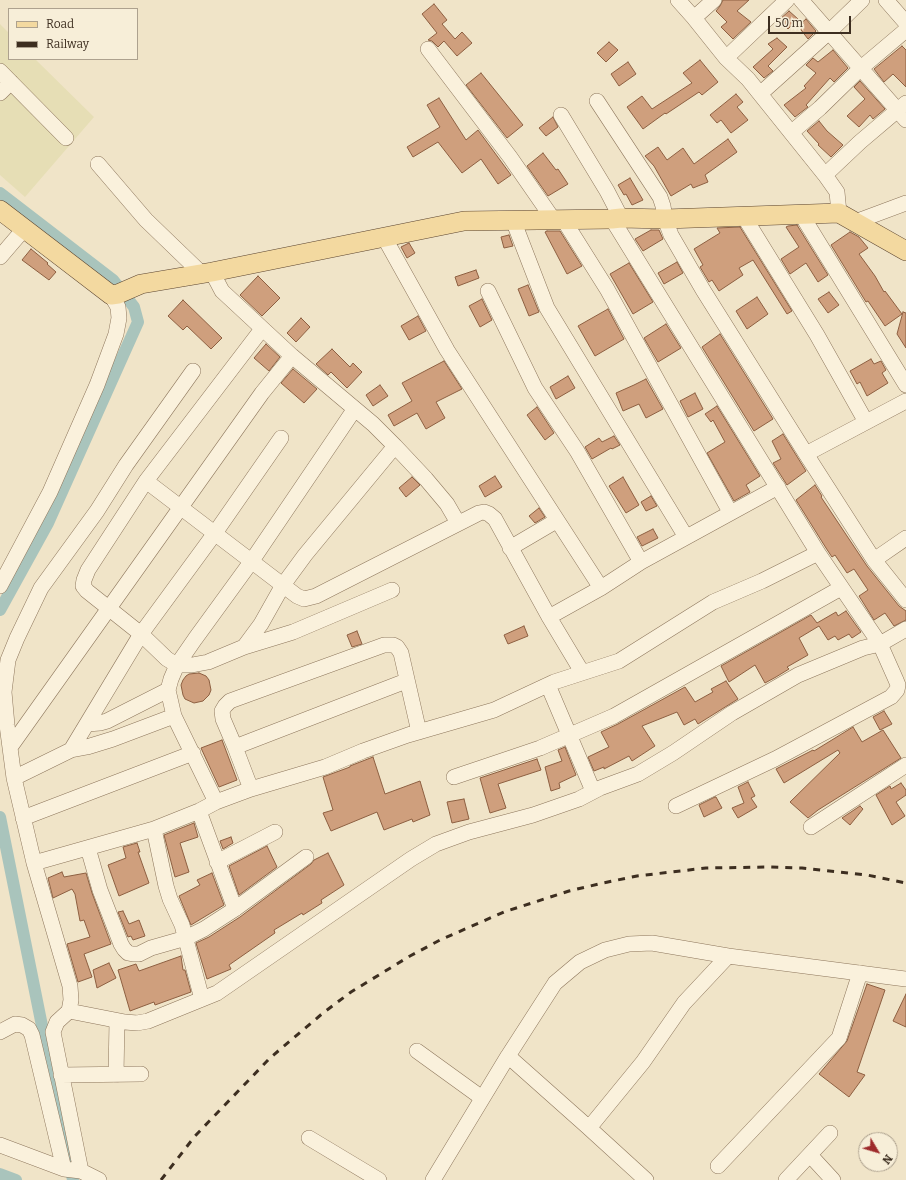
<!DOCTYPE html>
<style>
body{margin:0}
#map{position:relative;width:906px;height:1180px;overflow:hidden;background:#f0e4c8;font-family:Bitter,serif}
canvas{display:block}
.legend{position:absolute;left:8px;top:8px;width:130px;height:52px;box-sizing:border-box;background:#f7eed8;border:1px solid #ada18e;margin:0;padding:5px 7px;list-style:none;font-size:12px;color:#3d2e20}
.legend li{display:flex;align-items:center;gap:8px;height:20px}
.legend b{width:20px;border:1px solid #ada18e}
.north{position:absolute;left:858px;top:1132px;width:40px;height:40px;box-sizing:border-box;background:#f7eed8;border:1px solid #ada18e;border-radius:50%;rotate:128deg;font-size:11px;font-weight:700;line-height:16px;text-align:center;color:#3d2e20}
.north::after{content:'';display:block;margin:auto;width:14px;height:18px;background:#9e2a2b;clip-path:polygon(50% 0,100% 100%,50% 72%,0 100%)}
.scale{position:absolute;left:768px;top:16px;width:83px;height:18px;box-sizing:border-box;border:2px solid #3d2e20;border-top:0;padding-left:5px;font-size:12px;line-height:14px;white-space:nowrap;color:#3d2e20;-webkit-text-stroke:3px #f7eed8;paint-order:stroke}
</style>
<div id="map">
<canvas width="906" height="1180"></canvas>
<ul class="legend">
<li><b style="height:5px;background:#f3d9a0"></b>Road</li>
<li><b style="height:5px;background:#3d2e20"></b>Railway</li>
</ul>
<div class="north">N</div>
<div class="scale">50 m</div>
</div>
<script>
const g = document.querySelector('canvas').getContext('2d');
g.lineJoin = 'round';
function fill(path, color) { g.fillStyle = color; g.fill(path, 'evenodd'); }
const shape = rows => new Path2D(rows.map(r => 'M' + r).join(''));
function strokePath(path, color, width, dash) { g.strokeStyle = color; g.lineWidth = width; g.lineCap = dash ? 'butt' : 'round'; g.setLineDash(dash || []); g.stroke(path); }
const farmland = shape([
 [0,24,9,33,9,59,35,59,94,117,25,197,0,175]
]);
const canal = shape([
 [0,193,113,280,134,307,138,322,48,523,0,610],
 [0,817,73,1180],
 [0,1174,16,1180]
]);
const building = shape([
 [723,0,749,0,737,11,751,22,733,39,721,27,727,22,716,11,720,6,723,0],
 [434,4,447,20,442,24,455,39,462,32,472,43,457,56,444,41,438,47,432,41,428,40,437,33,422,14,434,4],
 [789,11,798,19,788,29,779,20,789,11],
 [806,19,816,31,808,39,798,26,806,19],
 [777,38,787,47,768,66,773,71,764,78,753,67,773,49,768,44,777,38],
 [609,42,618,50,606,62,597,53,609,42],
 [902,46,906,50,906,87,893,74,884,82,874,69,902,46],
 [833,50,848,68,834,82,830,78,806,105,808,107,795,117,784,105,806,88,804,86,816,73,806,65,813,58,818,62,833,50],
 [700,60,718,82,702,95,699,92,666,114,665,113,643,129,627,107,642,96,652,109,692,83,683,73,700,60],
 [628,62,636,74,619,86,611,74,628,62],
 [481,73,523,125,507,138,466,85,481,73],
 [860,81,885,109,873,119,870,115,859,127,847,116,865,99,854,87,860,81],
 [736,94,743,102,737,107,748,120,731,133,721,120,717,123,710,115,736,94],
 [439,98,466,140,478,130,511,175,498,184,481,159,462,173,438,142,413,157,407,147,440,127,427,105,439,98],
 [553,117,558,127,546,136,539,128,553,117],
 [819,121,827,131,843,145,831,157,818,145,819,144,807,131,819,121],
 [728,139,737,152,705,175,708,182,693,188,691,184,671,196,654,166,645,156,658,147,667,160,683,148,694,164,728,139],
 [543,153,556,170,558,169,568,184,548,196,527,166,543,153],
 [630,178,643,200,632,205,626,194,624,195,618,185,630,178],
 [797,225,828,275,818,282,806,263,790,274,781,259,799,247,786,227,788,226,797,225],
 [740,227,792,311,787,314,753,260,739,268,743,275,719,291,712,280,709,282,700,267,703,265,694,249,720,233,717,228,740,227],
 [651,230,659,230,663,239,643,251,635,239,651,230],
 [547,231,560,231,582,266,567,274,545,232,547,231],
 [850,232,859,237,868,248,859,254,875,276,884,292,885,291,902,314,885,326,868,301,866,302,831,245,850,232],
 [509,235,513,246,504,248,501,237,509,235],
 [409,243,415,253,407,258,401,247,409,243],
 [31,249,48,263,47,264,56,272,49,280,22,260,31,249],
 [677,262,683,273,664,284,658,273,677,262],
 [629,263,653,302,633,314,610,274,629,263],
 [476,270,479,278,458,286,455,277,476,270],
 [258,276,280,298,262,316,240,295,258,276],
 [528,285,539,312,529,316,518,289,528,285],
 [829,292,839,305,828,313,818,299,829,292],
 [757,297,768,314,747,329,736,311,757,297],
 [482,299,492,320,480,327,469,306,482,299],
 [183,300,222,338,211,349,187,326,183,330,168,316,183,300],
 [608,309,624,339,595,356,578,326,608,309],
 [903,312,906,313,906,348,897,334,903,312],
 [418,316,426,331,409,340,401,326,418,316],
 [301,318,310,327,296,342,287,333,301,318],
 [666,324,681,348,658,362,644,338,666,324],
 [720,334,773,419,754,431,702,347,720,334],
 [266,344,280,357,269,371,254,358,266,344],
 [332,349,350,367,353,363,362,372,347,388,331,372,328,375,316,364,332,349],
 [871,359,874,364,881,361,886,370,882,373,888,383,867,396,860,382,857,384,850,371,871,359],
 [444,361,462,389,436,402,445,418,426,429,417,413,394,426,388,415,412,401,402,383,444,361],
 [293,369,317,389,304,403,281,383,293,369],
 [568,376,575,388,556,399,550,387,568,376],
 [646,379,663,409,646,418,639,404,623,411,616,393,634,385,646,379],
 [380,385,388,396,373,406,366,395,380,385],
 [695,393,703,409,688,417,680,401,695,393],
 [717,406,760,476,746,485,750,492,734,501,707,453,725,442,713,420,711,422,705,414,717,406],
 [537,407,554,433,545,440,527,415,537,407],
 [783,434,806,471,787,485,773,463,781,459,772,441,783,434],
 [614,436,620,445,612,449,611,448,592,459,585,447,599,438,602,442,614,436],
 [495,476,502,487,485,497,479,486,495,476],
 [412,477,420,485,406,497,399,488,412,477],
 [623,477,639,505,626,513,609,486,623,477],
 [815,485,822,496,821,497,867,566,899,606,906,611,906,620,894,626,885,613,874,620,859,596,868,590,854,569,847,573,835,555,832,557,826,548,796,500,815,485],
 [651,496,657,506,646,511,641,502,651,496],
 [539,508,545,517,535,523,529,516,539,508],
 [653,529,658,538,642,546,637,537,653,529],
 [846,611,861,632,852,638,849,634,838,640,835,636,828,640,819,626,799,638,808,655,787,667,789,669,776,677,765,683,755,665,729,682,721,666,811,615,817,623,836,612,838,616,846,611],
 [524,626,528,636,508,644,504,635,524,626],
 [357,631,362,644,352,647,347,635,357,631],
 [199,673,206,676,209,680,211,690,209,695,203,701,194,703,185,699,183,695,181,685,183,680,186,676,189,674,199,673],
 [726,681,738,699,698,724,695,719,684,725,677,712,642,726,655,746,632,761,629,756,604,769,604,767,594,771,588,757,609,747,601,732,618,724,685,687,695,702,713,692,711,689,726,681],
 [884,711,892,724,880,730,873,717,884,711],
 [853,727,862,742,883,730,901,758,818,810,808,818,790,802,840,753,838,750,784,783,776,769,813,750,814,751,853,727],
 [222,740,237,780,219,787,201,748,222,740],
 [565,747,576,775,559,783,560,788,551,791,545,767,562,761,558,750,565,747],
 [373,757,385,794,420,781,430,815,413,822,412,819,384,830,377,812,331,831,323,813,333,810,323,777,350,767,350,766,373,757],
 [537,759,541,770,498,784,506,808,490,813,480,778,537,759],
 [748,782,755,796,751,798,757,807,738,818,732,808,744,803,738,787,748,782],
 [901,783,906,790,906,795,896,802,905,816,892,825,876,795,890,786,891,789,901,783],
 [715,797,716,797,722,808,704,817,699,805,715,797],
 [464,799,469,819,452,823,447,802,464,799],
 [860,806,863,809,850,825,842,818,860,806],
 [194,823,198,837,180,843,189,872,175,877,164,835,194,823],
 [231,837,233,843,223,849,220,841,231,837],
 [137,843,140,852,138,852,149,883,119,896,108,865,126,858,123,847,137,843],
 [267,846,277,867,239,895,229,866,267,846],
 [328,853,344,885,321,900,322,903,303,915,302,913,274,930,275,933,229,965,231,969,207,979,196,943,209,937,240,917,311,864,314,860,328,853],
 [62,872,64,877,86,873,92,893,111,944,84,954,92,977,78,982,67,944,90,937,84,920,80,921,75,894,72,889,53,898,48,878,62,872],
 [212,873,224,905,191,925,179,896,200,885,197,880,212,873],
 [123,911,129,924,139,920,145,936,133,940,131,936,128,937,118,912,123,911],
 [181,956,183,970,185,970,191,992,155,1005,154,1002,130,1011,118,970,136,964,139,971,181,956],
 [109,963,116,978,97,988,93,970,109,963],
 [867,984,885,990,857,1072,865,1075,849,1097,819,1074,847,1041,867,984],
 [906,994,906,1027,893,1021,906,994]
]);
const minor = shape([
 [678,0,694,18,726,58,748,79,825,175,837,192,839,213],
 [801,0,906,120],
 [886,0,906,23],
 [694,18,714,0],
 [428,49,510,157,553,219],
 [726,58,787,0],
 [0,71,66,138],
 [0,93,11,82],
 [760,94,829,32,862,0],
 [597,101,660,197,663,206,665,219,671,235,703,290,806,454,874,560,906,600],
 [561,115,607,191,621,218],
 [792,132,820,108,861,68,906,30],
 [98,164,146,220,201,273],
 [825,175,860,142,906,103],
 [801,214,906,385],
 [743,215,817,335,866,422],
 [563,219,607,289,730,512],
 [612,219,818,553],
 [513,220,547,308,686,537],
 [855,222,906,203],
 [384,237,447,350,601,588],
 [0,257,24,229],
 [212,272,222,291,292,356,373,424,395,446,426,479,447,504,458,523],
 [488,291,535,388,577,451,641,562],
 [262,329,146,481,88,570,84,580,83,586,87,591,141,634,167,659,177,665,192,665,208,662,244,647,293,632,392,590],
 [193,371,126,465,97,511,41,588,17,638,8,660,4,692,7,725,14,778,34,863,154,829,199,811,216,802,251,789,325,767,363,751,408,735,494,710,554,682,619,661,713,602,762,581,818,553,880,644,896,680,898,685,897,690,891,697,775,759,676,806],
 [806,454,906,401],
 [146,481,297,596,304,599,316,596,479,513,484,512,489,514,495,519,549,617,582,672],
 [510,548,556,521],
 [874,560,906,538],
 [0,586,50,492,97,385,116,334,119,318,118,307,111,295],
 [549,617,601,588,641,562,778,487],
 [244,647,261,624,283,585,305,555,395,446],
 [548,685,593,791],
 [87,724,100,723,107,721,168,690],
 [11,746,262,393,292,356],
 [235,747,406,681],
 [71,750,141,634,215,533,281,438],
 [454,777,540,748,614,716,841,588],
 [14,778,71,750,87,747,113,739,174,716],
 [251,789,235,747,223,719,222,711,225,706,230,701,384,645,393,645,397,647,401,653,419,732],
 [216,802,174,716,168,690,171,679,177,665,195,639,251,562,354,410],
 [199,811,235,909],
 [23,818,193,753],
 [811,827,906,765],
 [154,829,166,886,170,899,182,925,202,999],
 [88,848,100,890,121,944,124,949,128,953,133,954,139,954,151,948,186,938,204,929,235,909,306,857],
 [217,862,275,832],
 [34,863,70,986,71,1000,69,1011,57,1022,53,1032,81,1171],
 [69,1011,125,1022,137,1023,148,1021,217,993,411,859,436,844,469,832,533,815,579,799,600,788,638,774,673,753,732,713,798,675,863,648,880,644,906,629],
 [0,1032,15,1024,22,1025,29,1029,32,1035,64,1169],
 [417,1051,482,1098],
 [508,1056,589,1128],
 [61,1075,141,1074],
 [116,1075,117,1021],
 [309,1138,379,1180],
 [0,1145,64,1169,81,1171,99,1180],
 [810,1155,833,1180],
 [718,1166,839,1038,860,973],
 [433,1180,508,1056,555,983,580,962,605,950,629,944,652,943,728,956],
 [646,1180,589,1128,643,1062,684,1003,728,956,906,979],
 [786,1180,830,1133]
]);
const major = shape([
 [0,210,111,295,118,294,141,284,212,272,464,221,612,219,621,218,665,219,839,213,906,251]
]);
const rail = shape([
 [161,1180,195,1136,270,1058,323,1013,351,992,410,956,440,940,504,912,569,891,603,883,637,876,706,868,770,867,802,868,867,875,906,883]
]);
fill(farmland, '#e6deb5');
strokePath(canal, '#a9c4bc', 12);
fill(building, '#cf9f7d');
strokePath(building, '#8d5f41', 1);
strokePath(minor, '#8d765c', 16);
strokePath(major, '#5b4430', 20);
strokePath(minor, '#faf1dc', 15);
strokePath(major, '#f3d9a0', 19);
strokePath(rail, '#3d2e20', 3, [7, 7]);
</script>
